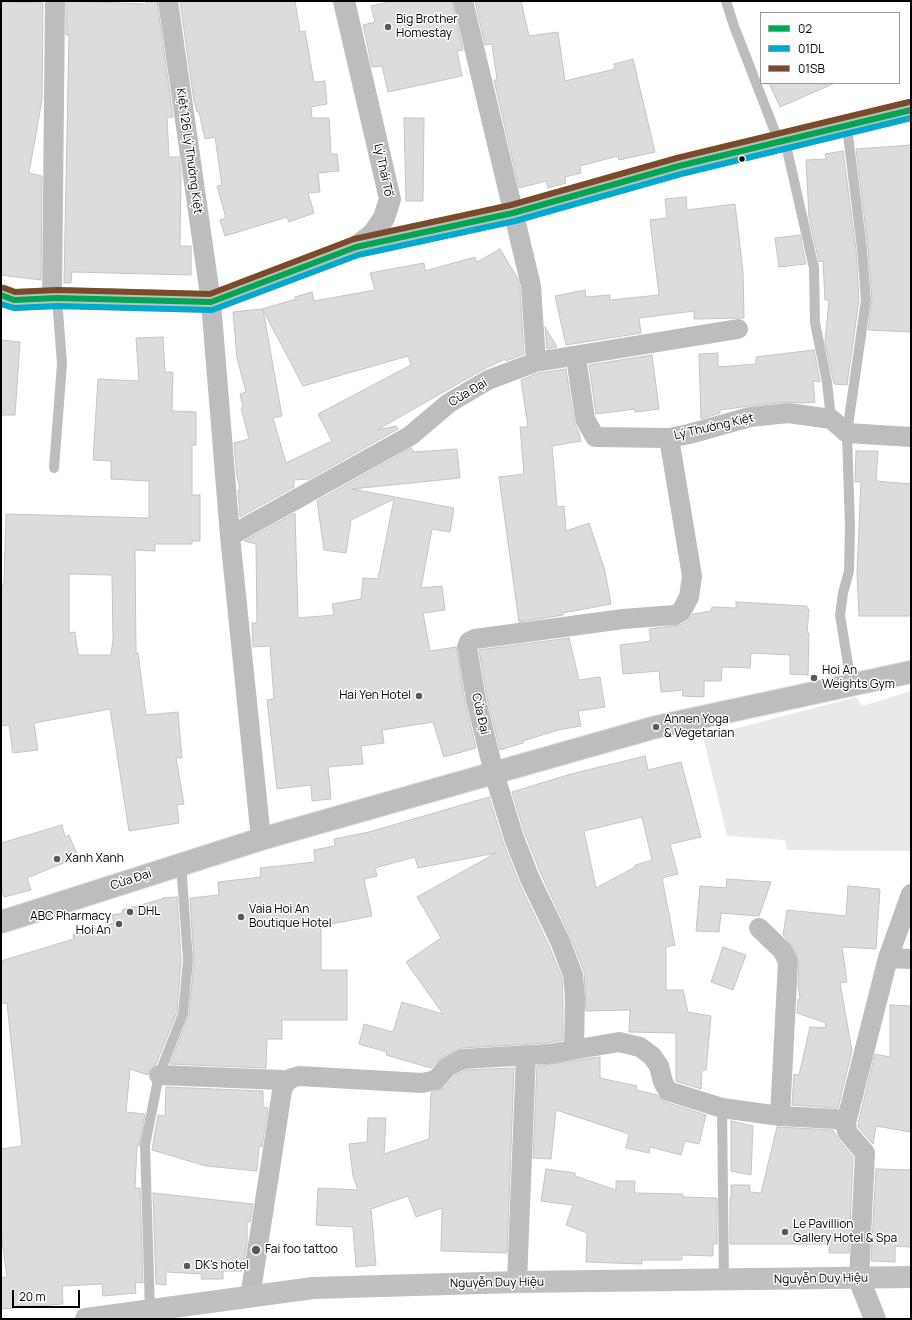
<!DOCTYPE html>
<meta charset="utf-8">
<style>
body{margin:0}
#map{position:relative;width:912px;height:1320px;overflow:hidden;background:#fff;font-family:Manrope,sans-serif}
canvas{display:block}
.frame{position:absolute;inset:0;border:2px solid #000;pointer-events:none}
.legend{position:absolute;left:760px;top:12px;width:140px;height:72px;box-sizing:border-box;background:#fff;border:1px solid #999;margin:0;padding:5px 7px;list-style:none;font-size:12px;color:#000}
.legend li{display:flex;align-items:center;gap:8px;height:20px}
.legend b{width:20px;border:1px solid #999}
.scale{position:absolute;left:12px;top:1290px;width:68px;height:18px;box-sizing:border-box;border:2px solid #000;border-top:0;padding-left:5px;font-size:12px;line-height:14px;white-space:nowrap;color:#000;-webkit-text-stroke:3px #fff;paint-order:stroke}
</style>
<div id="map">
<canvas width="912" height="1320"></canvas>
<div class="frame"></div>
<ul class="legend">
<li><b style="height:5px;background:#00a651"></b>02</li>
<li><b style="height:5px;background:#00a9ce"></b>01DL</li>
<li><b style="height:5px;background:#7a4b2a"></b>01SB</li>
</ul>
<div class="scale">20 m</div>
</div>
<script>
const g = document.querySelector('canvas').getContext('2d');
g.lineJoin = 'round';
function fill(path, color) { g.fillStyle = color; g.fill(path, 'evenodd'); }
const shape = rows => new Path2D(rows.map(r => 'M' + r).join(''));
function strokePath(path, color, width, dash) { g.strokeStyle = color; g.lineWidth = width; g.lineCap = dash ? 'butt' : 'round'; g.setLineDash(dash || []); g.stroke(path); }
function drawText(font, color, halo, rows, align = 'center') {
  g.font = font + ' Manrope,sans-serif'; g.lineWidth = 3; g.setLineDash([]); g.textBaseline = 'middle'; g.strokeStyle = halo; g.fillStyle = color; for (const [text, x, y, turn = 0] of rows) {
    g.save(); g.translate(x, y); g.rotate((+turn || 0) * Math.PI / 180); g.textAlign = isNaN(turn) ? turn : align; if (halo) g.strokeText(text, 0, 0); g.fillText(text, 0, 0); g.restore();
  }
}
const green = shape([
 [911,691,911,851,787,850,785,840,727,836,703,737,856,697,862,706]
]);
const building = shape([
 [66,1,146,4,147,1,157,1,173,117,167,118,169,157,179,157,181,175,180,246,191,246,191,275,72,272,71,283,64,283,69,35,66,35,66,1],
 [180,1,295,1,300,32,305,31,314,82,325,81,327,104,311,107,312,118,329,118,331,154,337,154,339,171,318,173,320,192,308,193,314,213,289,222,287,217,225,236,220,220,226,218,217,186,222,185,215,137,205,139,199,112,197,112,194,101,180,1],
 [393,1,452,1,463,50,457,51,462,76,388,92,382,66,372,67,363,25,375,22,371,6,393,1],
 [475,1,521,1,529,36,558,32,565,81,615,69,614,64,633,59,655,152,619,160,618,156,580,166,581,173,565,177,566,183,548,188,546,181,519,188,494,80,497,80,492,44,485,45,475,1],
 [1,2,43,3,42,100,29,173,42,176,41,280,1,275,1,2],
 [769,83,835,83,780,107,769,83],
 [404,118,424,118,423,201,406,201,404,118],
 [911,145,911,332,868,330,872,299,868,248,856,149,911,145],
 [843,151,856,250,859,300,847,385,834,384,825,342,829,300,825,300,823,261,819,262,809,217,806,160,826,159,825,154,843,151],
 [686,197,687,210,735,204,743,272,744,318,694,319,694,311,639,318,641,333,566,345,555,296,585,290,586,297,610,295,610,300,659,295,650,220,667,218,665,199,686,197],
 [800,235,806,264,779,267,775,238,800,235],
 [500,249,518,279,520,288,524,354,506,361,505,359,482,370,377,430,396,426,398,429,309,479,294,480,294,487,240,517,238,490,240,489,237,477,234,443,249,439,241,408,243,407,240,394,246,392,237,358,233,312,262,309,296,299,295,297,312,292,314,301,375,290,370,273,424,263,425,271,475,257,477,262,500,249],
 [263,310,303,386,408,356,411,365,318,414,332,441,286,463,273,418,282,416,263,310],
 [545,327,557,347,547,349,545,327],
 [163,337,165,372,173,372,172,411,196,412,196,445,192,445,192,495,200,495,200,541,192,541,192,544,155,544,155,551,135,550,136,653,138,653,146,715,178,712,182,758,176,758,184,804,177,805,179,823,129,831,110,709,34,723,38,750,13,753,9,725,1,726,1,584,4,584,6,514,149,518,149,481,111,479,111,461,93,460,98,379,139,381,136,338,163,337],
 [69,574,112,575,113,639,111,655,78,655,75,632,69,633,69,574],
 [1,340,20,342,15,415,1,415,1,340],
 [814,350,820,382,813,381,815,402,801,403,787,402,749,406,720,410,720,413,701,419,699,354,718,353,718,367,756,364,756,357,814,350],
 [652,355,659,409,635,412,635,409,596,414,589,365,652,355],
 [566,369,574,421,579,433,581,441,552,446,557,507,564,506,566,531,589,523,605,571,611,604,563,613,563,615,519,622,499,477,524,474,520,427,528,427,521,380,539,373,566,369],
 [411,448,414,452,457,449,460,478,352,489,454,508,450,532,432,529,421,588,442,586,445,610,423,613,430,651,456,647,465,702,476,748,444,757,433,722,382,730,384,743,361,746,363,764,328,767,331,799,312,801,311,785,277,789,267,700,274,699,270,646,253,647,252,623,257,623,256,544,244,541,295,513,298,618,334,615,332,604,361,599,363,578,378,579,394,499,351,520,346,553,324,550,317,501,411,448],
 [856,451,878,451,876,481,911,484,911,616,859,616,857,573,861,482,855,482,856,451],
 [736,602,807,606,807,609,809,609,807,633,809,633,808,675,790,674,790,655,751,653,750,668,722,667,721,681,704,681,704,697,682,696,683,690,661,692,659,671,623,674,620,645,651,641,649,629,680,625,687,622,693,614,711,611,712,607,736,608,736,602],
 [569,638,579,680,600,677,605,707,578,711,581,726,558,730,523,741,523,743,500,750,487,698,479,650,569,638],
 [645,756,648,770,681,762,701,837,670,844,678,874,662,878,675,945,666,947,666,990,683,990,688,1012,711,1016,706,1070,702,1070,701,1089,676,1081,676,1033,629,1032,630,1010,586,1011,584,971,570,936,541,874,525,834,512,792,571,774,645,756],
 [642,817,652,860,635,865,635,867,596,888,584,831,642,817],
 [489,797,503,842,519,883,549,946,562,978,563,998,563,1040,548,1043,462,1048,442,1057,431,1068,386,1055,387,1052,359,1044,364,1024,393,1032,402,1002,443,1014,406,962,441,938,417,897,496,853,418,868,415,857,375,868,377,876,364,879,372,916,321,926,321,970,347,970,347,1020,282,1020,282,1039,267,1039,266,1068,170,1064,189,1015,194,960,190,898,219,895,218,882,261,877,260,868,315,862,314,850,335,846,334,839,369,832,489,797],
 [62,825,65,837,69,835,78,857,27,878,31,890,4,897,1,885,1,843,62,825],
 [727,879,771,882,759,916,721,913,719,932,696,931,700,886,726,888,727,879],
 [848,886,880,889,876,949,842,947,847,982,840,983,852,1051,838,1108,792,1105,794,1074,799,1075,810,1027,825,1028,826,1023,797,1013,798,999,800,998,798,984,799,962,793,946,783,935,787,910,846,916,848,886],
 [177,897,181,960,177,1012,156,1064,150,1069,148,1075,130,1069,126,1112,145,1114,139,1146,137,1145,135,1188,140,1188,143,1283,135,1282,136,1293,103,1296,102,1284,62,1286,63,1304,1,1309,1,1278,7,1277,1,1233,1,1149,22,1146,7,1003,1,1004,1,961,74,939,73,935,114,923,112,915,123,913,122,910,162,899,162,898,177,897],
 [723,947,746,955,733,990,711,982,723,947],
 [890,1005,911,1006,911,1132,876,1126,873,1144,858,1127,858,1124,875,1054,890,1057,890,1005],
 [600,1057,600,1078,637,1086,636,1090,657,1095,665,1102,706,1115,699,1144,685,1141,681,1155,650,1147,649,1153,626,1148,629,1134,556,1110,551,1159,533,1158,537,1066,600,1057],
 [514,1068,507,1253,441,1251,442,1208,416,1217,408,1196,371,1209,376,1265,356,1267,353,1227,316,1225,318,1188,358,1190,353,1176,349,1144,367,1142,368,1118,386,1118,384,1154,429,1139,431,1093,444,1088,454,1076,466,1070,514,1068],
 [166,1087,263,1091,263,1107,268,1108,262,1147,259,1146,257,1171,206,1166,152,1150,158,1115,165,1116,166,1087],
 [731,1121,753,1126,751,1175,731,1171,731,1121],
 [777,1127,833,1130,838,1139,853,1157,849,1253,829,1253,829,1244,730,1244,730,1199,731,1199,731,1185,750,1185,750,1192,761,1193,777,1127],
 [546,1169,575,1173,575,1176,616,1190,616,1181,635,1181,634,1193,683,1194,683,1197,717,1198,717,1244,713,1244,713,1256,682,1255,682,1260,642,1260,642,1264,586,1262,587,1233,566,1225,573,1205,541,1201,546,1169],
 [876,1169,911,1170,911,1247,895,1246,895,1262,871,1261,876,1169],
 [153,1193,253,1204,250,1222,247,1222,247,1244,242,1271,223,1271,223,1279,201,1279,202,1274,166,1272,166,1285,156,1284,153,1193]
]);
const service = shape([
 [726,1,734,26,779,142],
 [847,127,862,249,866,300,847,433,850,527,849,571,843,593,840,615,851,683],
 [785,141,814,268,815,323,827,382,831,419],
 [54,468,62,364,57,298],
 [722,1108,724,1281],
 [150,1311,145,1145,159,1075,183,1014,188,960,181,864]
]);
const minor = shape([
 [168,1,211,302,230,536,261,839],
 [463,1,531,286,536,362],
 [52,298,55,1],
 [576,357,585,419,595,437,669,438,689,434,750,417,788,413,831,419,847,433,911,437],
 [230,536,410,436,449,403,488,380,536,362,738,329],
 [759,928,783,951,788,962,780,1116],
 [888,958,911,959],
 [574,1049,575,998,573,975,560,941,530,879,514,838,494,773,476,700,467,647,469,642,475,639,623,619,675,615,681,612,689,597,692,576,669,438],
 [159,1075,282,1080,285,1083],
 [846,1123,888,958,911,894],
 [517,1282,526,1055],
 [250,1297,282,1091,285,1083,292,1078,299,1076,422,1083,436,1080,447,1067,463,1059,549,1054,619,1042,640,1047,652,1056,659,1066,663,1082,668,1091,722,1108,780,1116,836,1119,846,1123,847,1132,865,1153,859,1279]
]);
const tertiary = shape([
 [356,247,513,213,679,166,911,110],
 [211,302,356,247,373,234,384,218,390,199,344,1],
 [859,1279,875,1319]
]);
const secondary = shape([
 [1,295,14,300,57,298,211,302],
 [86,1319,313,1288,517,1282,911,1277]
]);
const primary = shape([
 [1,922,261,839,656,727,911,672]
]);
const bus1 = shape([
 [1,295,14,300,57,298,211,302,356,247,513,213,679,166,911,110]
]);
const bus2 = shape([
 [1,304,14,308,57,306,212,310,358,255,515,221,681,174,911,118]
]);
const bus3 = shape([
 [4,288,15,292,57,290,210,294,354,239,511,205,677,158,909,102]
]);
const markers = [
 [388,27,4,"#595959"],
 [742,159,3.5,"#000"],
 [814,678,4,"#595959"],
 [419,696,4,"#595959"],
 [656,727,4,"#595959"],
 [57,859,4,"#595959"],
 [130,912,4,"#595959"],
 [241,917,4,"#595959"],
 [119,924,4,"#595959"],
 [785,1232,4,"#595959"],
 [256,1250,5,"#595959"],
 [187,1266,4,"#595959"]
];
const poiNames = [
 ["Big Brother",396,20],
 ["Homestay",396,34],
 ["Hoi An",822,671],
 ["Weights Gym",822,685],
 ["Hai Yen Hotel",411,696,"right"],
 ["Annen Yoga",664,720],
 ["& Vegetarian",664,734],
 ["Xanh Xanh",65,859],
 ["Vaia Hoi An",249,910],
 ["Boutique Hotel",249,924],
 ["DHL",138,912],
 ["ABC Pharmacy",111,917,"right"],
 ["Hoi An",111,931,"right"],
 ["Le Pavillion",793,1225],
 ["Gallery Hotel & Spa",793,1239],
 ["Fai foo tattoo",265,1250],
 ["DK's hotel",195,1266]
];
const streetNames = [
 ["Kiệt 126 Lý Thường Kiệt",189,151,82],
 ["Lý Thái Tổ",383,170,78],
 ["Cửa Đại",468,393,-31],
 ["Lý Thường Kiệt",714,427,-13],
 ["Cửa Đại",480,714,77],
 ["Cửa Đại",131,880,-18],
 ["Nguyễn Duy Hiệu",821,1279,-1],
 ["Nguyễn Duy Hiệu",497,1283,-1]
];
fill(green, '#e9e9e9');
fill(building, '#dcdcdc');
strokePath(building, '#c4c4c4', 1);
strokePath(primary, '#dbdbdb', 24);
strokePath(service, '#bdbdbd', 10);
strokePath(minor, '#bdbdbd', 20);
strokePath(tertiary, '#bdbdbd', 22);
strokePath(secondary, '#c0c0c0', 22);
strokePath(primary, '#bdbdbd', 22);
strokePath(bus1, '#00a651', 6);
strokePath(bus2, '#00a9ce', 6);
strokePath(bus3, '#7a4b2a', 6);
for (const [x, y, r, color] of markers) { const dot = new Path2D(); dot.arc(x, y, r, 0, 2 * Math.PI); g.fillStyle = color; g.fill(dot); strokePath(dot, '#fff', 1.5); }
drawText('12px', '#000', '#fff', poiNames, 'left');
drawText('12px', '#000', '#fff', streetNames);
</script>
